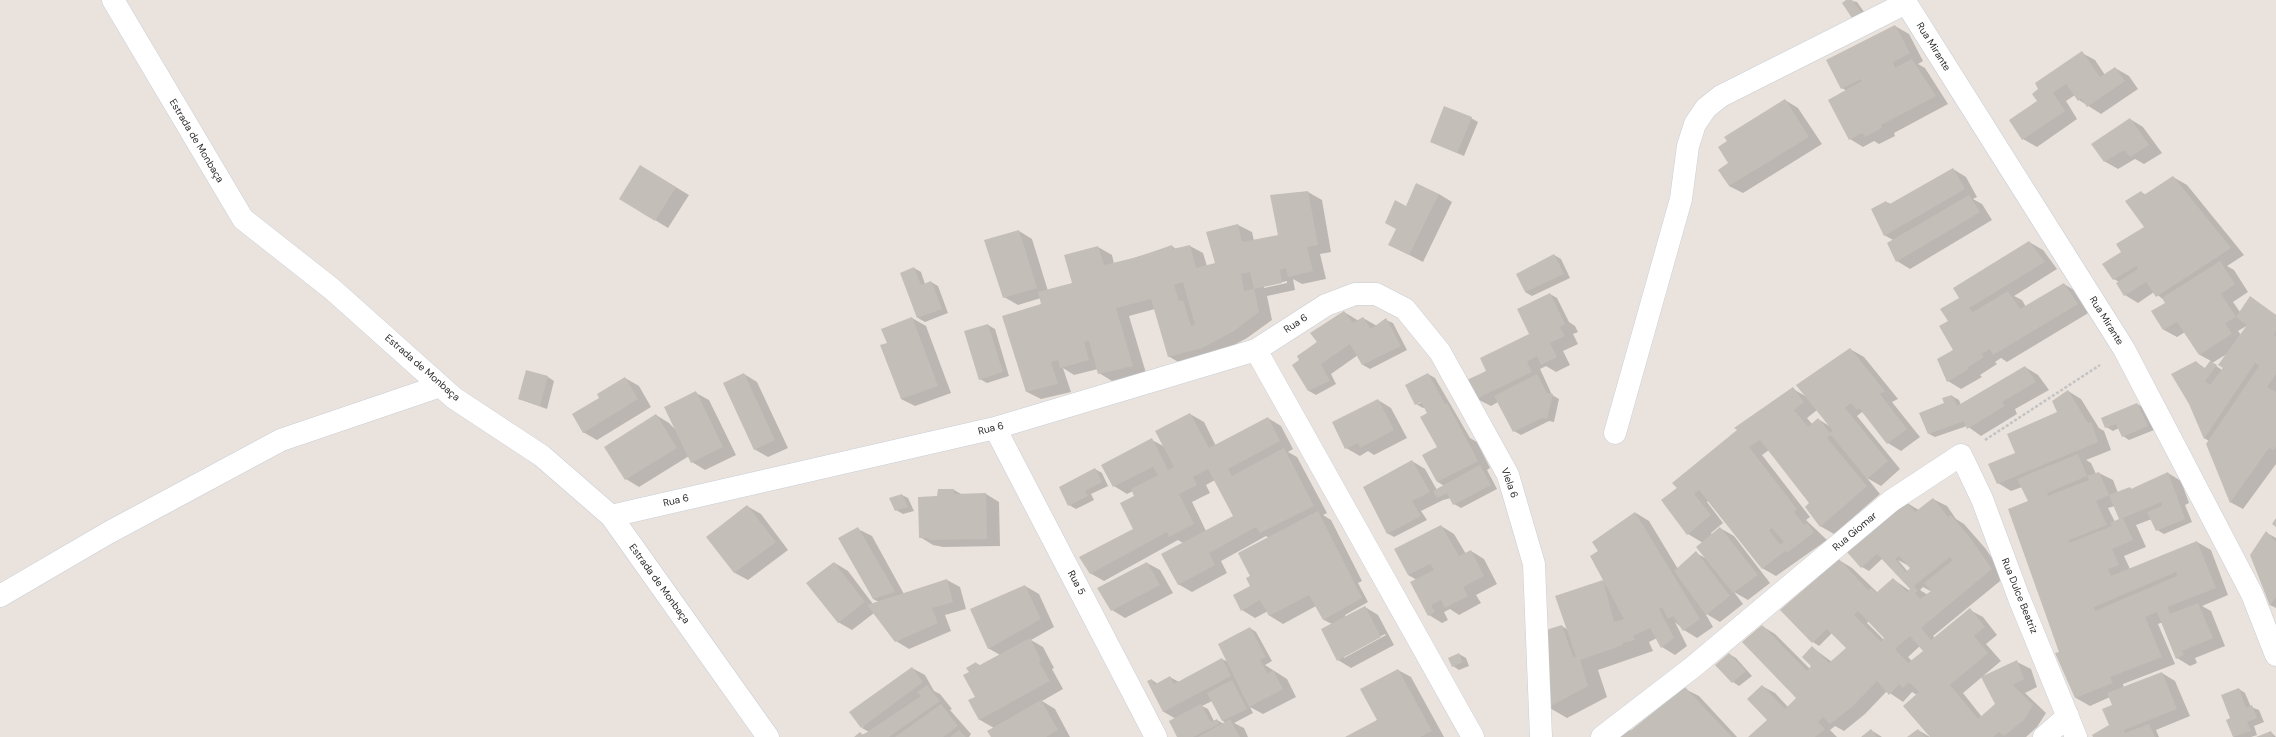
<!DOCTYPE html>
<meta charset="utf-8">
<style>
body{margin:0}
canvas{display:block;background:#eae3dd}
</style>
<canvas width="2276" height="737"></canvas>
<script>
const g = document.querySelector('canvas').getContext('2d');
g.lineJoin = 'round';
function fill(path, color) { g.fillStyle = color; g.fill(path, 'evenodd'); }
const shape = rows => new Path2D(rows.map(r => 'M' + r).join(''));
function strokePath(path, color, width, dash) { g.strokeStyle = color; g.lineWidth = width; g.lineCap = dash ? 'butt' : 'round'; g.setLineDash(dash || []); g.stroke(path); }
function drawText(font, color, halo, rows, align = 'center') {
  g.font = font + ' "DM Sans",sans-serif'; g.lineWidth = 3.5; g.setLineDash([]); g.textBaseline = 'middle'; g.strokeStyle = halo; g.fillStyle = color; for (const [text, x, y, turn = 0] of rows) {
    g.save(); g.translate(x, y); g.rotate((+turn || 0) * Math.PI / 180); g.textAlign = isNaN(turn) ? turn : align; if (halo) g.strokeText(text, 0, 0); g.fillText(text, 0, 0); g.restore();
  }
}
const shadow = shape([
 [1848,0,1857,2,1869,19,1861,24],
 [1895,26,1909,34,1923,61,1918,64,1925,68,1948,104,1894,133,1895,136,1879,144,1874,141,1863,147,1850,139,1847,91,1842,88],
 [2082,53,2095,60,2105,75,2115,68,2129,76,2138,89,2101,114,2079,100,2075,95,2066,101,2077,119,2037,147,2023,139,2010,120,2038,102],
 [1785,100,1798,108,1822,144,1743,193,1729,186,1730,163],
 [1471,118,1478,122,1464,156,1431,142],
 [2130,119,2143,127,2162,153,2144,164,2135,159,2118,169,2104,161],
 [1953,169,1966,177,1977,197,1973,199,1982,204,1992,220,1910,269,1897,261,1893,240,1884,235,1886,202,1891,204],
 [654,174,689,195,668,228,655,220],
 [2173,177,2187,185,2244,255,2227,266,2234,270,2248,292,2233,302,2240,312,2268,310,2276,315,2276,464,2243,509,2230,502,2209,441,2204,438,2196,362,2206,369,2211,361,2200,355,2185,332,2177,337,2164,330,2153,312,2166,303,2165,301,2154,292,2138,303,2125,295,2119,282,2114,279,2122,252,2145,227,2141,192,2146,195],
 [2248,325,2241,335,2238,331],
 [2227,354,2222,370,2212,363],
 [1308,192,1322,200,1331,252,1320,254,1326,279,1302,284,1293,279,1295,290,1267,296,1272,320,1247,338,1216,355,1182,364,1168,356,1155,309,1129,316,1146,373,1112,381,1099,373,1098,369,1074,375,1063,368,1071,392,1041,399,1027,392,1043,304,1041,298,1018,305,1004,297,1019,231,1032,239,1048,291,1074,284,1098,247,1112,255,1114,264,1172,246,1176,249,1190,246,1203,253,1207,266,1216,264,1207,232,1238,225,1252,232,1254,241,1280,236],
 [1287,281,1287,283,1264,288,1264,286],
 [1439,194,1452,202,1423,262,1390,245,1406,207],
 [2029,242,2043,250,2057,269,2014,296,2022,300,2026,307,2064,284,2077,292,2090,312,2007,362,2001,358,1995,362,1997,364,1980,375,1982,377,1961,389,1948,381,1955,350,1949,321,1960,298],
 [1554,255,1561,259,1570,278,1532,296,1525,292],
 [914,268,921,272,925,284,931,282,938,286,948,313,925,322,918,318,902,273],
 [1550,294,1557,298,1569,322,1575,326,1578,332,1573,334,1578,344,1563,351,1570,365,1556,372,1546,366,1540,369,1552,395,1559,399,1554,422,1549,421,1521,435,1514,431,1498,402,1491,406,1477,399,1487,371,1530,334],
 [1344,312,1359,321,1363,318,1377,326,1386,320,1393,323,1407,350,1370,369,1363,365,1358,355,1331,374,1336,384,1316,395,1309,391,1301,378,1300,360],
 [912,318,926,326,951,393,915,406,901,399,888,344],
 [988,325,995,329,1009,376,987,383,980,379],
 [1850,349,1864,357,1898,399,1892,402,1920,437,1901,451,1888,443,1864,413,1862,412,1857,416,1900,469,1881,486,1867,478,1880,494,1834,534,1820,526,1811,503,1769,450,1762,455,1810,517,1806,520,1827,540,1776,576,1762,568,1708,501,1707,502,1723,523,1711,533,1712,535,1720,528,1734,536,1770,583,1748,600,1734,592,1743,604,1720,622,1705,613,1713,627,1697,638,1684,630,1675,622,1687,646,1675,655,1662,647,1657,638,1649,642,1653,651,1598,670,1607,697,1567,718,1548,707,1562,626,1568,630,1603,581,1606,583,1599,552,1636,513,1649,521,1678,569,1696,553,1707,559,1703,543,1688,534,1663,500,1793,389,1807,397],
 [1817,410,1831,427,1818,419,1812,424,1807,418],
 [2025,367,2038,375,2049,390,2015,409,2017,414,1981,436,1967,426,1935,437,1929,434,1952,396,1959,400,1961,405],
 [744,374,757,382,788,448,768,457,754,449],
 [1428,374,1435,378,1470,438,1477,442,1490,468,1487,470,1497,489,1461,508,1454,504,1451,498,1443,500,1421,511,1427,520,1394,537,1387,533,1412,461,1425,469,1437,490,1444,486,1438,482,1423,456,1438,448,1428,413,1425,407,1423,408,1416,404],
 [1426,400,1418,404,1418,402],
 [548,377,554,381,547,409,519,399],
 [625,378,639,386,651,407,597,440,583,432,600,398],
 [2068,391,2081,399,2099,428,2104,431,2111,450,2086,460,2091,463,2096,474,2099,473,2113,480,2118,493,2130,488,2133,490,2168,473,2181,481,2189,503,2185,505,2192,522,2164,534,2157,530,2152,519,2136,525,2146,547,2124,556,2130,569,2197,542,2211,550,2228,595,2202,606,2211,611,2225,646,2195,658,2197,663,2190,666,2177,658,2163,622,2158,624,2175,664,2123,684,2124,688,2162,673,2175,681,2190,716,2156,730,2159,737,2094,737,2110,725,2113,705,2110,697,2090,706,2076,698,2056,654,2060,652,2029,502,2022,487,2011,491,1998,483,2017,453,2059,413],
 [2115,506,2120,520,2115,522,2108,508],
 [696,393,709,400,736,455,705,470,692,462,689,456,639,487,626,479,656,415,669,423,676,430],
 [1378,400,1391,408,1407,438,1374,455,1368,451,1360,456,1346,448],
 [2137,404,2144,408,2154,430,2129,440,2123,436,2119,428,2113,431,2106,427],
 [1190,414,1204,422,1216,446,1268,418,1281,426,1293,449,1288,452,1297,457,1327,513,1323,515,1331,520,1362,581,1358,583,1368,602,1345,615,1346,617,1365,607,1378,615,1394,645,1351,668,1338,660,1332,624,1324,620,1316,606,1283,624,1270,616,1268,611,1255,618,1242,610,1251,587,1251,577,1269,538,1266,536,1221,561,1227,573,1192,592,1178,584,1183,543,1178,540,1104,581,1090,573,1135,529,1135,496,1133,491,1127,494,1114,486,1152,440,1165,447],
 [1215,480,1234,516,1206,531,1192,502,1210,493,1206,485],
 [1385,634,1386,635,1344,658,1344,656],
 [1095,469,1102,473,1108,486,1091,494,1094,500,1076,509,1069,505],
 [954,490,963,495,986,494,999,502,1000,546,943,547,933,545,920,537,938,497],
 [902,495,908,498,914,511,903,514,896,510],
 [1933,499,1947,506,1956,519,1964,524,1985,548,2005,577,1933,636,1935,638,1970,610,1983,617,1997,635,1986,644,2001,661,1983,676,2017,662,2031,669,2037,687,2025,693,2046,713,2037,727,2026,737,1932,737,1917,695,1912,692,1903,702,1887,691,1865,714,1844,731,1835,726,1830,730,1837,737,1749,737,1769,720,1762,686,1775,693,1788,707,1797,699,1762,626,1775,634,1810,669,1813,666,1813,648,1832,662,1847,648,1832,633,1819,646,1813,642,1839,560,1852,568,1878,593,1893,579,1910,591,1912,589,1883,558,1869,571,1862,567,1907,503,1919,510],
 [1898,560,1909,566,1912,568,1908,572],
 [1923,587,1932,592,1928,595,1920,590],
 [1869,621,1886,638,1884,640,1867,623],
 [1920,646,1924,651,1912,661,1908,657],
 [1982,677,1997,704,1982,717,1963,693],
 [747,506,761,514,788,550,748,580,735,573,707,537],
 [1441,526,1454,534,1466,554,1471,551,1484,559,1497,584,1476,595,1481,603,1459,615,1450,609,1444,612,1448,620,1442,623,1429,615,1417,580,1408,575],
 [858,529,872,536,904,594,947,580,960,587,966,609,945,615,951,631,909,649,896,641,874,613,852,630,838,622,835,563,848,571,873,604,879,602,873,599],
 [2267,533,2276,538,2276,608,2270,605],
 [1147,563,1160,570,1173,593,1125,618,1112,610],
 [1025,586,1039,594,1054,627,1031,640,1043,647,1054,668,1052,669,1063,689,1042,701,1055,709,1070,737,992,737,994,728,980,720,969,701,976,697,970,673,976,663,981,666,1000,655,988,648],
 [1250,628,1256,632,1272,661,1265,665,1287,679,1296,697,1263,714,1250,707,1253,713,1234,723,1244,728,1248,737,1179,737,1176,719,1164,712,1149,682,1152,680,1158,684,1170,677,1179,682,1222,659,1230,663],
 [1212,701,1223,721,1226,723,1224,724,1217,720,1214,721,1208,709,1202,706],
 [1459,654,1466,658,1469,666,1459,670,1453,666],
 [1729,654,1736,658,1752,676,1739,686,1733,682],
 [912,668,925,675,934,691,940,694,952,709,950,710,971,734,969,737,856,737,869,732,862,728],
 [1398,670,1411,677,1444,737,1347,737,1378,720],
 [1685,689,1699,696,1737,737,1619,737,1628,729,1631,731],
 [2239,689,2245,693,2251,707,2259,710,2264,722,2254,726,2257,735,2251,737,2234,737,2227,721,2232,719],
 [1871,730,1882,737,1863,737],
 [1918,730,1930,737,1909,737],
 [2271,732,2276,737,2258,737]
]);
const building = shape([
 [1846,0,1852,0,1863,15,1854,21,1842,3],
 [1895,25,1910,53,1893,62,1895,68,1912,59,1936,96,1881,125,1882,128,1865,137,1862,133,1849,140,1828,100,1862,81,1861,79,1841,89,1826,60],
 [2082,51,2100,77,2115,67,2125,81,2087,107,2081,98,2078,101,2066,84,2053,93,2065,111,2022,140,2009,120,2037,101,2032,94,2038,89,2035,83],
 [1785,99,1809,137,1729,186,1718,170,1728,163,1718,147,1727,141,1724,137],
 [1444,106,1472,117,1457,153,1430,142],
 [2130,118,2149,145,2130,157,2124,150,2104,162,2091,144],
 [640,165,676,187,655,221,619,199],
 [1953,168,1965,189,1884,236,1871,209,1886,201,1888,205],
 [2173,176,2231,248,2156,297,2146,282,2124,296,2116,283,2138,269,2136,266,2113,280,2102,264,2121,252,2116,244,2144,227,2125,201,2141,191,2144,195],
 [1416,183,1439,194,1409,255,1388,245,1396,229,1385,223,1395,200,1406,206],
 [1308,191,1318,245,1307,247,1313,271,1288,277,1286,268,1280,270,1282,283,1254,289,1250,272,1241,274,1244,291,1254,289,1259,312,1234,331,1202,348,1168,357,1151,299,1116,308,1133,366,1098,374,1089,341,1084,342,1089,360,1060,368,1058,360,1051,362,1058,384,1026,392,1002,316,1041,304,1038,292,1072,283,1064,255,1098,246,1104,265,1138,257,1172,245,1173,249,1190,245,1196,268,1215,263,1206,232,1238,224,1242,242,1278,235,1270,195],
 [1183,282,1195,325,1191,326,1183,300,1179,301,1174,285],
 [1969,195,1980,212,1896,262,1887,243],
 [1019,230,1037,288,1003,298,984,240],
 [2029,241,2045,262,1969,308,1973,312,2008,291,2020,309,2064,283,2078,304,1993,355,1990,349,1982,354,1984,357,1968,367,1969,369,1947,382,1937,359,1953,350,1939,326,1948,321,1940,309,1959,298,1953,288],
 [1554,254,1564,274,1525,292,1516,274],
 [2220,261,2235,284,2221,294,2236,317,2250,296,2276,315,2276,331,2274,335,2276,336,2276,374,2267,387,2276,392,2276,447,2274,450,2269,448,2230,503,2206,444,2259,366,2255,363,2204,439,2189,404,2171,374,2196,361,2204,369,2210,361,2217,365,2205,381,2210,385,2223,368,2218,365,2247,325,2236,317,2225,323,2232,334,2199,355,2177,322,2163,330,2151,311,2165,303,2162,298],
 [914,267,921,285,931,281,942,309,917,318,900,273],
 [1550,293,1565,324,1560,327,1565,336,1550,343,1557,357,1541,365,1537,356,1527,362,1532,372,1476,399,1467,380,1486,371,1480,358,1529,334,1517,309],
 [1344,311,1353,323,1363,317,1371,329,1386,318,1401,346,1362,365,1350,344,1321,364,1330,381,1308,391,1292,365,1299,360,1297,356,1317,342,1310,333],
 [912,317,938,386,901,399,880,345,887,343,881,329],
 [988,324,1003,372,979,380,964,331],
 [1850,348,1885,391,1880,394,1907,429,1887,444,1859,408,1857,410,1851,403,1845,408,1888,461,1867,479,1831,435,1827,438,1867,486,1820,527,1805,507,1809,503,1760,440,1749,447,1797,509,1794,512,1804,525,1807,523,1814,532,1787,553,1785,551,1762,569,1699,490,1694,494,1711,515,1687,535,1661,500,1677,488,1672,483,1737,430,1734,428,1793,387,1804,402,1794,410,1808,427,1818,418,1830,433,1833,431,1796,385],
 [1772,528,1784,542,1780,545,1769,530],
 [2025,366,2036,382,2002,402,2005,406,1967,429,1964,421,1928,434,1919,413,1944,403,1942,398,1952,395,1957,406],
 [526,370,548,376,540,406,518,399],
 [744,373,775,440,754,450,723,383],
 [1428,373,1445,404,1447,403,1478,461,1437,482,1422,455,1437,447,1420,417,1427,413,1421,402,1415,405,1405,385],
 [1537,374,1547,393,1553,394,1547,419,1542,418,1513,432,1494,396],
 [625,377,638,399,583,433,572,414,599,398,597,394],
 [2068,390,2088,423,2091,422,2098,442,1997,484,1988,464,2015,453,2007,434,2057,412,2052,401],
 [696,391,723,447,691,463,664,407],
 [1378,399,1394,430,1360,448,1358,443,1345,449,1332,422],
 [2137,403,2148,426,2122,437,2116,424,2105,428,2101,418],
 [1190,413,1209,448,1268,417,1280,441,1228,469,1232,476,1284,448,1314,506,1260,533,1256,527,1209,553,1215,565,1178,585,1161,554,1233,516,1208,469,1193,477,1197,485,1179,494,1194,524,1169,537,1167,532,1090,574,1079,557,1133,529,1120,503,1134,496,1131,489,1158,475,1153,467,1113,487,1101,465,1152,438,1168,470,1174,467,1155,431],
 [656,414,677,448,625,480,604,447],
 [2078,454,2087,476,2047,493,2048,496,2089,480,2087,476,2099,472,2109,495,2096,501,2107,525,2069,540,2069,543,2112,526,2110,523,2119,519,2109,495,2130,487,2131,489,2168,472,2185,519,2156,531,2147,512,2162,506,2161,502,2123,518,2133,540,2112,549,2119,565,2108,569,2111,576,2197,541,2216,588,2167,607,2170,614,2198,603,2213,638,2182,651,2184,655,2176,659,2157,612,2145,617,2162,657,2110,677,2113,683,2075,698,2055,653,2059,652,2008,509,2028,501,2017,479],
 [2176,572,2177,576,2095,611,2094,607],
 [1412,460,1430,492,1412,501,1421,516,1387,534,1363,487],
 [1480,465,1491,485,1453,505,1447,493,1437,498,1433,491],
 [1095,468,1102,482,1085,491,1088,496,1068,506,1059,487],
 [938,489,954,489,954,494,986,493,987,539,929,540,929,538,919,538,918,497,937,496],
 [902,494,908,507,895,511,889,498],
 [1933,498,1948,517,1951,515,1971,539,1992,569,1921,628,1931,640,1970,608,1985,627,1974,636,1988,653,1950,685,1978,719,1995,704,1981,677,2017,660,2024,679,2013,685,2033,705,2024,720,2004,736,1999,732,1993,737,1930,737,1903,706,1919,692,1909,682,1903,688,1899,684,1889,695,1877,681,1852,707,1830,724,1823,717,1818,722,1825,729,1815,737,1748,737,1767,720,1747,699,1762,685,1785,709,1796,698,1742,642,1762,625,1807,671,1811,666,1802,657,1812,646,1829,663,1846,648,1827,629,1812,643,1780,610,1839,559,1868,590,1871,588,1876,593,1893,578,1907,592,1910,589,1877,554,1861,568,1847,552,1906,502,1915,512],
 [1899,556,1910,568,1906,572,1895,559],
 [1950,557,1953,560,1924,583,1931,591,1920,599,1915,593,1918,591,1914,586],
 [1858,611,1884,638,1881,642,1854,615],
 [1910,636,1923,651,1908,663,1895,649],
 [747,505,776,542,734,573,706,537],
 [1318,511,1362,598,1323,620,1309,595,1269,616,1260,600,1241,611,1233,595,1250,586,1246,578,1250,576,1238,553],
 [1635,512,1700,619,1683,631,1673,616,1668,619,1662,607,1659,609,1674,638,1661,648,1650,628,1633,636,1635,640,1622,643,1623,645,1580,660,1588,686,1547,708,1546,630,1562,625,1573,657,1576,656,1555,596,1603,580,1614,622,1624,619,1590,556,1598,551,1592,542],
 [2276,518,2276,527,2272,524],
 [1441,525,1459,556,1471,550,1484,576,1463,587,1468,596,1445,608,1441,600,1431,605,1435,612,1428,616,1410,582,1434,570,1430,564,1408,575,1394,549],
 [858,527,885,574,895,592,873,599,838,538],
 [1720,527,1758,575,1733,593,1696,547],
 [2266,531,2276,542,2276,597,2270,606,2250,555],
 [1696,551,1730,596,1706,615,1674,571],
 [834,562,865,602,838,623,806,583],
 [1147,562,1160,585,1111,611,1097,588],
 [947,579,953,602,932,608,938,623,895,642,867,605],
 [1025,585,1041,619,988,649,970,609],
 [1365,606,1381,637,1337,661,1321,629],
 [1250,627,1266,657,1260,660,1268,674,1273,670,1283,689,1249,707,1218,644],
 [1030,638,1041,660,1039,662,1050,681,979,720,968,700,975,697,963,675,969,672,966,668,976,662,978,666],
 [1459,653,1463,662,1452,667,1448,658],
 [1729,653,1746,671,1732,683,1715,665],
 [1222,658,1231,676,1163,712,1147,681,1152,679,1154,685,1170,676,1174,684],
 [912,667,923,682,861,728,849,712],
 [1398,669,1432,731,1420,737,1345,737,1377,720,1360,689],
 [2162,672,2177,709,2124,730,2125,733,2149,724,2155,737,2093,737,2092,735,2109,725,2102,709,2112,705,2107,693],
 [1232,680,1247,709,1222,721,1207,693],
 [927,685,940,701,889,737,854,737,860,732,863,735,921,696,917,692],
 [1685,687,1732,737,1617,737,1628,728,1630,731],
 [2239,688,2246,708,2252,705,2257,718,2247,722,2251,731,2233,737,2226,720,2230,718,2221,695],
 [1041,700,1058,730,1046,737,991,737,987,731],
 [941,704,958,726,943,737,895,737],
 [1201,704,1211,722,1217,719,1219,724,1193,737,1177,737,1169,721],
 [1230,719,1240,737,1198,737],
 [1871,729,1877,737,1861,737],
 [1918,729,1925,737,1907,737],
 [959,730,966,737,950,737],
 [2271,731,2273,737,2256,737]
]);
const path = shape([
 [1985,440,2100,365]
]);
const minor = shape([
 [113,0,243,219,332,289,454,398,542,456,611,516,768,737],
 [1906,3,2124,349,2252,594,2276,655],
 [1256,350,1473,737],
 [995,428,1156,737],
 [1615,433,1681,199,1688,146,1695,124,1706,108,1721,96,1906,3],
 [611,516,995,428,1256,350,1326,305,1355,294,1376,294,1405,309,1440,352,1508,475,1534,564,1541,737],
 [0,596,108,533,281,440,440,386],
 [1602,737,1693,667,1891,501,1961,455,1982,499,2019,598,2076,737],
 [2044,737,2068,716]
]);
const streetNames = [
 ["Rua Mirante",1933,47,58],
 ["Estrada de Monbaça",196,141,59],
 ["Rua Mirante",2106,321,58],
 ["Rua 6",1296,324,-33],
 ["Estrada de Monbaça",422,368,41],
 ["Rua 6",991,429,-14],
 ["Viela 6",1509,483,70],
 ["Rua 6",676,501,-13],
 ["Rua Giomar",1855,532,-40],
 ["Rua 5",1076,583,62],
 ["Estrada de Monbaça",659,584,54],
 ["Rua Dulce Beatriz",2019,596,68]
];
fill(shadow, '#0003');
fill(building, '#c3beb8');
strokePath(minor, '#c8cdd6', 23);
strokePath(path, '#c3c3c3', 2.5, [3, 2]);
strokePath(minor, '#fff', 22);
drawText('10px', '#2a2a2a', '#fff', streetNames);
</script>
